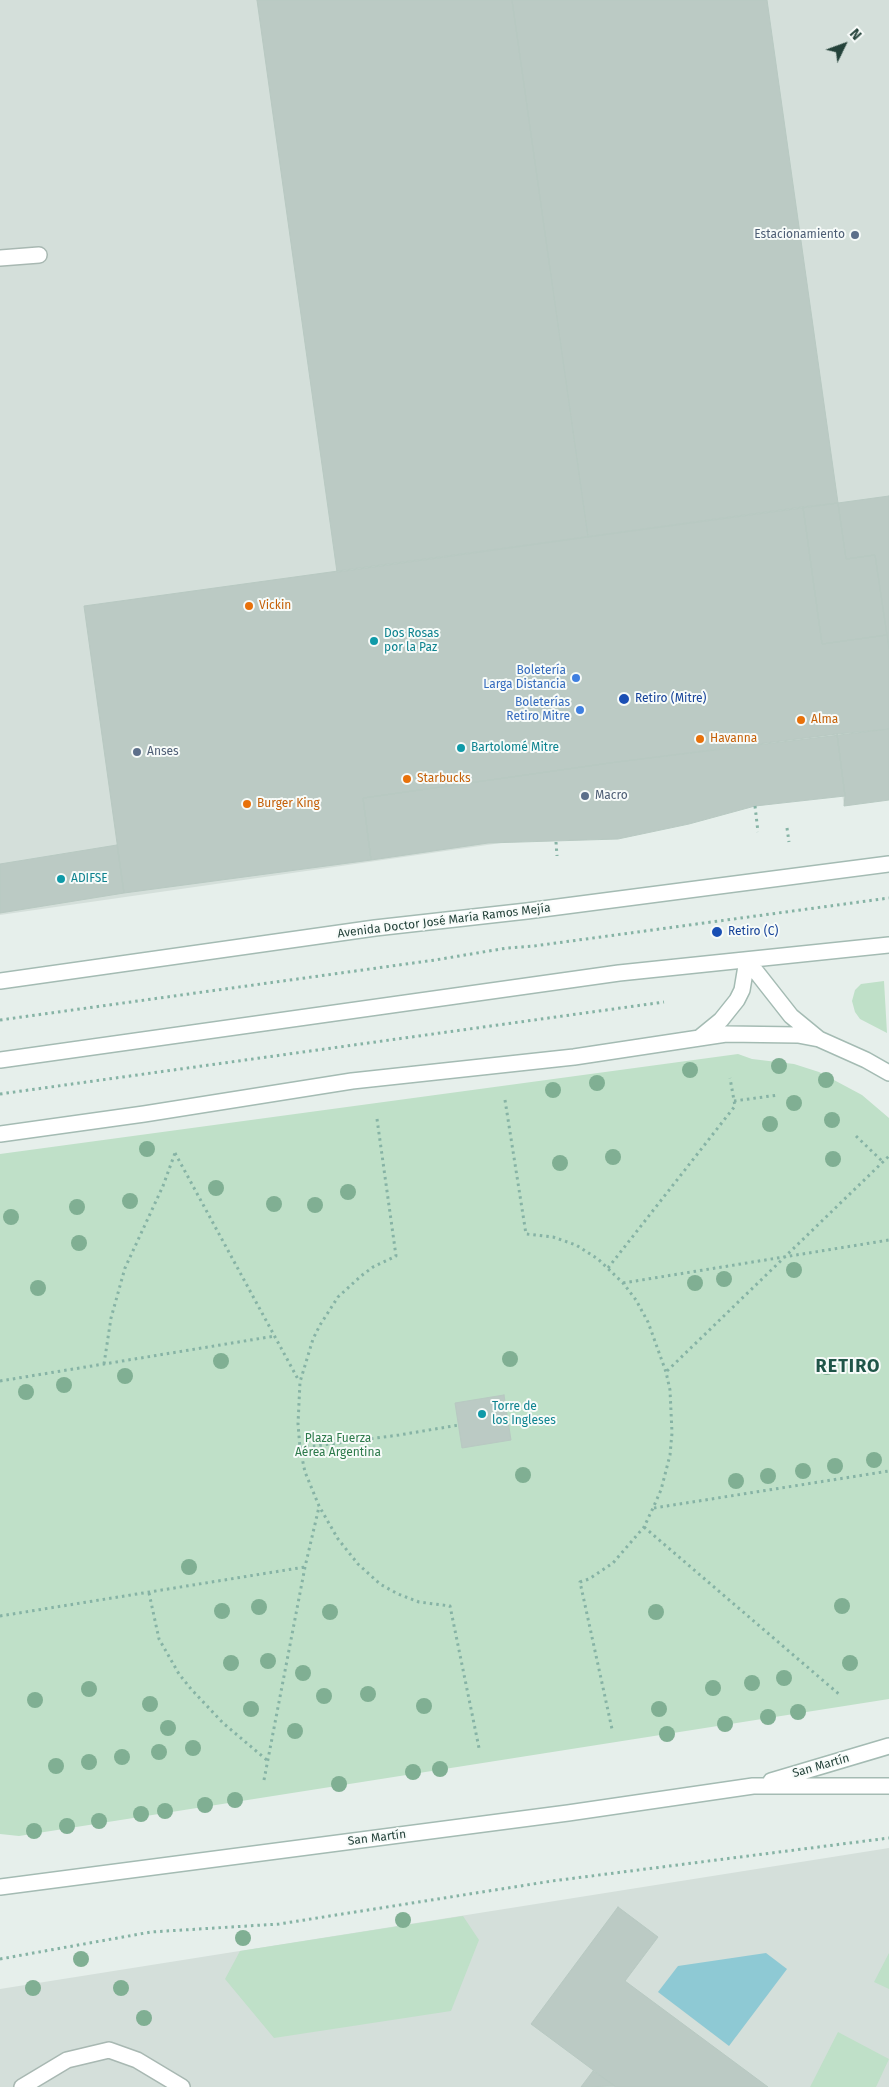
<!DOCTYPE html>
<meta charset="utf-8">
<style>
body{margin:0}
#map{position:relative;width:889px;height:2087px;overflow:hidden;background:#e6efeb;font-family:"Fira Sans",sans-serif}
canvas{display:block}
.north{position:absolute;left:819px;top:20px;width:50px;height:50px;-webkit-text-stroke:4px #f7fbf9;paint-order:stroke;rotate:48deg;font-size:14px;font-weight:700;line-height:20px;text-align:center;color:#24423a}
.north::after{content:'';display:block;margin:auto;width:18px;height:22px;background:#24423a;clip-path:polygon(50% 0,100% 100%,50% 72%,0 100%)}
</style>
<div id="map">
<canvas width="889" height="2087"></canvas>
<div class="north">N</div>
</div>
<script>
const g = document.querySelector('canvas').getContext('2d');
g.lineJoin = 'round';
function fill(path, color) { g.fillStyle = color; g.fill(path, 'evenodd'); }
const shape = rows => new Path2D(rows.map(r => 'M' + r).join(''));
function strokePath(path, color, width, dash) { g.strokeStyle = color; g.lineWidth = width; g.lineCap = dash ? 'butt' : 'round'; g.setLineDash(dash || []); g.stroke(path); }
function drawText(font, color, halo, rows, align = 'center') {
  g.font = font + ' "Fira Sans",sans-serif'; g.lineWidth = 4; g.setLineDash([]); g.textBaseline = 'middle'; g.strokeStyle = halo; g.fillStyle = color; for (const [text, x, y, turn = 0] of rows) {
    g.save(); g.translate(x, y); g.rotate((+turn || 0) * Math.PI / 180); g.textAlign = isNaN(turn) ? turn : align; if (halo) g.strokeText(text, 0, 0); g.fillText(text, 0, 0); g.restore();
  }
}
const built = shape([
 [0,0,889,0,889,799,844,806,842,794,0,915],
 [889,1848,889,2087,0,2087,0,1989]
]);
const green = shape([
 [884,981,887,1033,860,1019,855,1012,852,1001,855,990,861,984],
 [738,1054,752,1059,794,1064,819,1072,862,1095,889,1118,889,1699,19,1836,0,1834,0,1154],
 [463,1916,479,1940,451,2011,274,2038,225,1979,240,1951],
 [889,1953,889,1989,874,1982],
 [838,2032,889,2059,876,2087,810,2087]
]);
const water = shape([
 [766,1953,787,1969,729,2046,658,1992,678,1966]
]);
const building = shape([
 [257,0,512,0,588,537,337,572,257,0],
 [512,0,767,0,838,503,588,537,512,0],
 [889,496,889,649,875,555,846,559,838,503,889,496],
 [838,503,846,559,875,555,887,635,822,644,803,507,838,503],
 [803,507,822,644,887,635,889,649,889,729,617,762,363,798,371,860,124,893,84,606,803,507],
 [889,729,889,800,844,806,845,796,837,734,889,729],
 [837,734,845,796,755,806,689,824,618,839,488,843,371,860,363,798,617,762,837,734],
 [117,845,124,893,0,913,0,864,117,845],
 [504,1395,511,1440,462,1448,455,1403,504,1395],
 [618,1907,658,1937,625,1981,768,2087,616,2087,531,2024,618,1907],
 [593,2071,615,2086,581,2087,593,2071]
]);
const path = shape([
 [755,806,758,832],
 [787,828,789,842],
 [556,842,557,856],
 [0,1020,435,960,507,948,534,946,889,898],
 [0,1094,664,1002],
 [505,1100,526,1234,553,1237,576,1245,598,1259,623,1283,636,1300,648,1322,666,1372,670,1390,672,1433,670,1455,661,1490,653,1508,644,1527,613,1563,589,1579,580,1582,612,1729],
 [734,1101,778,1095],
 [377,1119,396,1256,373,1267,361,1276,338,1297,320,1325,313,1339,300,1382,298,1424,300,1448,305,1472,319,1506,338,1539,358,1564,380,1584,398,1594,419,1602,450,1606,479,1748],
 [856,1136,883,1162],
 [175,1153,299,1381],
 [608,1268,735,1106,730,1078],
 [623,1283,889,1240],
 [104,1364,111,1318,125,1268,163,1186,175,1153],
 [667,1371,889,1156],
 [0,1381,275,1336],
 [300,1448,399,1435,459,1425],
 [654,1508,889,1471],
 [644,1527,840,1695],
 [149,1593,159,1639,179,1674,191,1689,223,1723,268,1761],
 [0,1616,305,1567],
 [264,1780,305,1567,319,1507],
 [0,1959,151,1932,279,1924,552,1881,889,1838]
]);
const service = shape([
 [0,258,39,255],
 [22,2087,67,2060,109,2050,137,2060,182,2087]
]);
const secondary = shape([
 [747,960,791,1016,819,1039,866,1060,889,1073],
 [0,981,375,928,527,911,889,864],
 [699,1038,721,1020,737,1000,742,990,747,960],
 [0,1060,619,973,889,945],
 [0,1134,144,1114,352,1081,574,1057,726,1034,798,1035,819,1039],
 [771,1781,889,1746],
 [0,1887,568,1813,753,1786,889,1786]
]);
const trees = [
 [779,1066],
 [690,1070],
 [826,1080],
 [597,1083],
 [553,1090],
 [794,1103],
 [832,1120],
 [770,1124],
 [147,1149],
 [613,1157],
 [833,1159],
 [560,1163],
 [216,1188],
 [348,1192],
 [130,1201],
 [274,1204],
 [315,1205],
 [77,1207],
 [11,1217],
 [79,1243],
 [794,1270],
 [724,1279],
 [695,1283],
 [38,1288],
 [510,1359],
 [221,1361],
 [827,1367],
 [125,1376],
 [64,1385],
 [26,1392],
 [874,1460],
 [835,1466],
 [803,1471],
 [523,1475],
 [768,1476],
 [736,1481],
 [189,1567],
 [842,1606],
 [259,1607],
 [222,1611],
 [330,1612],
 [656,1612],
 [268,1661],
 [231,1663],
 [850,1663],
 [303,1673],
 [784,1678],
 [752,1683],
 [713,1688],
 [89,1689],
 [368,1694],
 [324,1696],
 [35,1700],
 [150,1704],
 [424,1706],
 [251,1709],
 [659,1709],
 [798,1712],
 [768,1717],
 [725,1724],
 [168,1728],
 [295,1731],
 [667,1734],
 [193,1748],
 [159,1752],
 [122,1757],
 [89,1762],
 [56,1766],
 [440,1769],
 [413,1772],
 [339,1784],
 [235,1800],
 [205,1805],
 [165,1811],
 [141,1814],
 [99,1821],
 [67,1826],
 [34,1831],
 [403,1920],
 [243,1938],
 [81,1959],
 [33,1988],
 [121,1988],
 [144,2018]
];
const markers = [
 [855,235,5,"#5c6f8a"],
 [249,606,5,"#e8710a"],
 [374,641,5,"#0f9aa8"],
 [576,678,5,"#3f7fe0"],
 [624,699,6,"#1a4fb4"],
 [580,710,5,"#3f7fe0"],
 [801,720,5,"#e8710a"],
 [700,739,5,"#e8710a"],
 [461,748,5,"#0f9aa8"],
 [137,752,5,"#5c6f8a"],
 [407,779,5,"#e8710a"],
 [585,796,5,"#5c6f8a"],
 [247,804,5,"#e8710a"],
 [61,879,5,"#0f9aa8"],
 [717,932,6,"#1a4fb4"],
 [482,1414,5,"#0f9aa8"]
];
const serviceNames = [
 ["Estacionamiento",845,235,"right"],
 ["Anses",147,752],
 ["Macro",595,796]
];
const foodNames = [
 ["Vickin",259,606],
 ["Alma",811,720],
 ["Havanna",710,739],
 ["Starbucks",417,779],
 ["Burger King",257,804]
];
const cultureNames = [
 ["Dos Rosas",384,634],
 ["por la Paz",384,648],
 ["Bartolomé Mitre",471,748],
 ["ADIFSE",71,879],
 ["Torre de",492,1407],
 ["los Ingleses",492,1421]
];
const shopNames = [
 ["Boletería",566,671],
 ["Larga Distancia",566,685],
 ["Boleterías",570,703],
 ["Retiro Mitre",570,717]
];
const transitNames = [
 ["Retiro (Mitre)",635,699],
 ["Retiro (C)",728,932]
];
const streetNames = [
 ["Avenida Doctor José María Ramos Mejía",444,921,-7],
 ["San Martín",821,1766,-16],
 ["San Martín",377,1838,-7]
];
const parkNames = [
 ["Plaza Fuerza",338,1439],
 ["Aérea Argentina",338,1453]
];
const districtNames = [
 ["RETIRO",848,1367]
];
fill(built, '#d4dfda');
fill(green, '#bfe0c8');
fill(water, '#8ec9d4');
fill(building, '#bbcac4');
strokePath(building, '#b8c9c2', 1);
strokePath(service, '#a8b8b2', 18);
strokePath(secondary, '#a4bbb3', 18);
strokePath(path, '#86b3a5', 3, [2.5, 4]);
strokePath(service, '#fff', 15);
strokePath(secondary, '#fff', 15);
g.fillStyle = '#80af93';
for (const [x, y] of trees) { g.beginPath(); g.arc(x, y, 8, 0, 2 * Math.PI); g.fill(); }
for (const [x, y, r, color] of markers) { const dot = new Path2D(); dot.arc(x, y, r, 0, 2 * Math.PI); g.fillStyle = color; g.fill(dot); strokePath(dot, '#f7fbf9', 2); }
drawText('12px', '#4e5e75', '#f7fbf9', serviceNames, 'left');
drawText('12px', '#c56008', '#f7fbf9', foodNames, 'left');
drawText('12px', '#0d838f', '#f7fbf9', cultureNames, 'left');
drawText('12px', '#366cbe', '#f7fbf9', shopNames, 'right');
drawText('12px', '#164399', '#f7fbf9', transitNames, 'left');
drawText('12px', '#24423a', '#f7fbf9', streetNames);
drawText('12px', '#2d7a4b', '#f7fbf9', parkNames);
g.letterSpacing = '1px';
drawText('bold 18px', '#1f5548', '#f7fbf9', districtNames);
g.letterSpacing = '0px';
</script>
